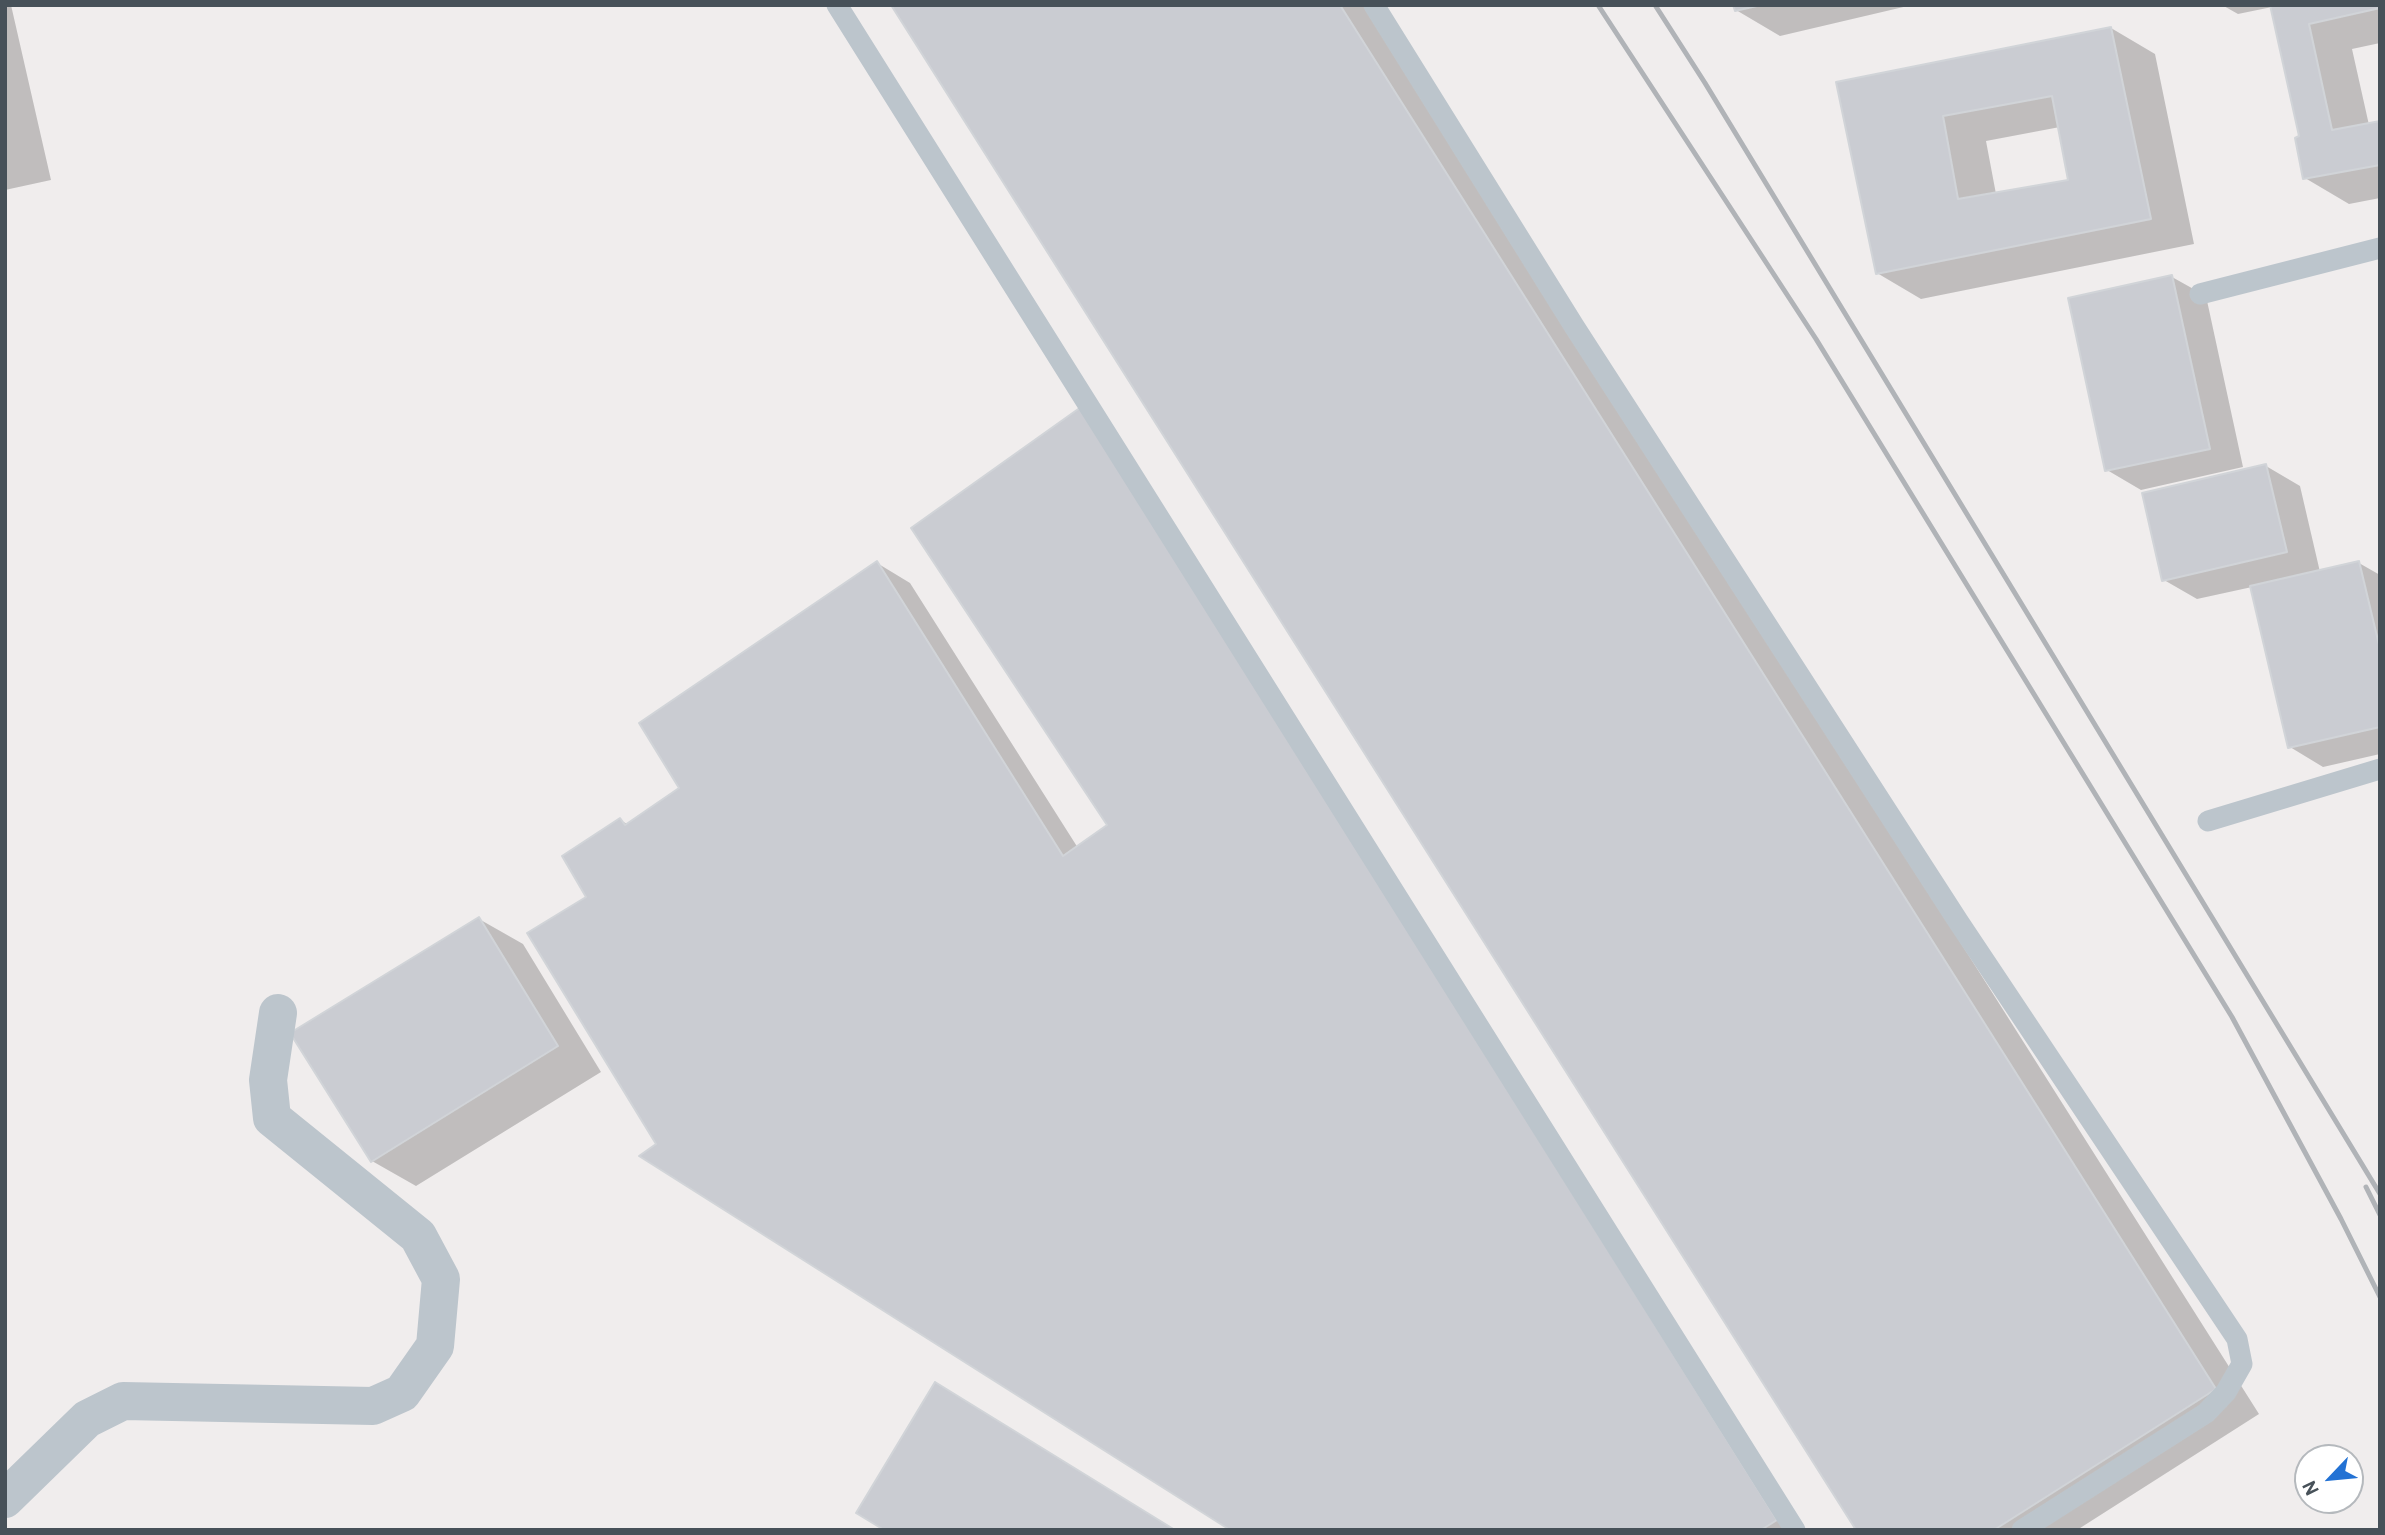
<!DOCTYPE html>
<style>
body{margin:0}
#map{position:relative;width:2385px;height:1535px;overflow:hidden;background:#f0eded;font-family:Overpass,sans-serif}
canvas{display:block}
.frame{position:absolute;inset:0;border:7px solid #475159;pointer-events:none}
.north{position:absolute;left:2294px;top:1444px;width:70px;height:70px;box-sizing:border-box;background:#fff;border:2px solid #b5b9bd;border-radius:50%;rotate:244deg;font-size:19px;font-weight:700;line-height:28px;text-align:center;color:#475159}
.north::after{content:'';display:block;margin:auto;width:24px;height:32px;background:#2372d4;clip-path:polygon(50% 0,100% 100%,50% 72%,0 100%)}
</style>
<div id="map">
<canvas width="2385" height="1535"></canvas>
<div class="frame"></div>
<div class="north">N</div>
</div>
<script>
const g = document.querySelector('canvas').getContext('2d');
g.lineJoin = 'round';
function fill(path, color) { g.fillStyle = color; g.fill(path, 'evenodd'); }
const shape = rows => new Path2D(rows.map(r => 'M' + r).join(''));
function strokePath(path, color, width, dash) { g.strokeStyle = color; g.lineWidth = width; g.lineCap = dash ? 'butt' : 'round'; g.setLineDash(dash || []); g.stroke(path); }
const shadow = shape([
 [5,5,11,5,51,180,5,190],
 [893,5,1367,5,2259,1414,2077,1530,1858,1530],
 [1735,5,1912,5,1780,36,1736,10],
 [2222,5,2380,5,2380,43,2352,49,2369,125,2380,123,2380,198,2349,204,2305,178,2301,137,2272,7,2238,14],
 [2111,28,2155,54,2194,244,1921,299,1877,273,1838,83],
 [2060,127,2070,181,1996,194,1986,141],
 [2172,277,2206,296,2243,467,2141,490,2107,470],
 [2266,466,2300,486,2320,572,2359,563,2380,575,2380,754,2323,767,2290,747,2252,587,2197,599,2164,580],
 [877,563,910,583,1078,848,1803,1530,1233,1530,659,1145,589,898,620,820,629,825,682,789],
 [479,919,523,944,601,1072,416,1186,372,1161]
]);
const building = shape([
 [891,5,1340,5,2216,1389,1994,1530,1856,1530,891,5],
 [1733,5,1761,5,1735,11,1733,5],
 [2270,5,2380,5,2380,8,2309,24,2332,130,2380,121,2380,165,2303,179,2295,138,2299,136,2270,5],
 [2111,27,2151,219,1876,274,1836,82,2111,27],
 [2052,96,2068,180,1958,199,1943,116,2052,96],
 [2172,275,2210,449,2105,471,2068,298,2172,275],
 [1081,407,1777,1520,1761,1530,1230,1530,639,1156,656,1144,527,933,586,897,562,856,620,818,625,825,679,788,639,723,877,561,1063,856,1107,825,911,528,1081,407],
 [2266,464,2287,552,2162,581,2142,493,2266,464],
 [2359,561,2380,649,2380,727,2288,748,2250,586,2359,561],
 [479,917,558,1046,371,1162,290,1033,479,917],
 [935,1382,1175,1530,884,1530,856,1513,935,1382]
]);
const lane = shape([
 [837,5,1795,1530],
 [1374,5,1574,326,1958,921,2237,1339,2242,1364,2226,1392,2206,1413,2022,1530],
 [2200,294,2380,248],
 [2208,821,2380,769]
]);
const street = shape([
 [5,1499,87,1419,123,1401,373,1406,402,1393,435,1346,441,1279,418,1236,272,1118,268,1080,278,1013]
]);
const rail = shape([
 [1598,5,1816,339,2232,1017,2341,1219,2380,1297],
 [1655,5,1705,83,2380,1194],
 [2366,1187,2380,1215]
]);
fill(shadow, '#0003');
fill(building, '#caccd2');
strokePath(building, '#d1d4d8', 2);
strokePath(lane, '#bcc5cc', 21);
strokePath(street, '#bcc5cc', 38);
strokePath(rail, '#b0b3b7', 5);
</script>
